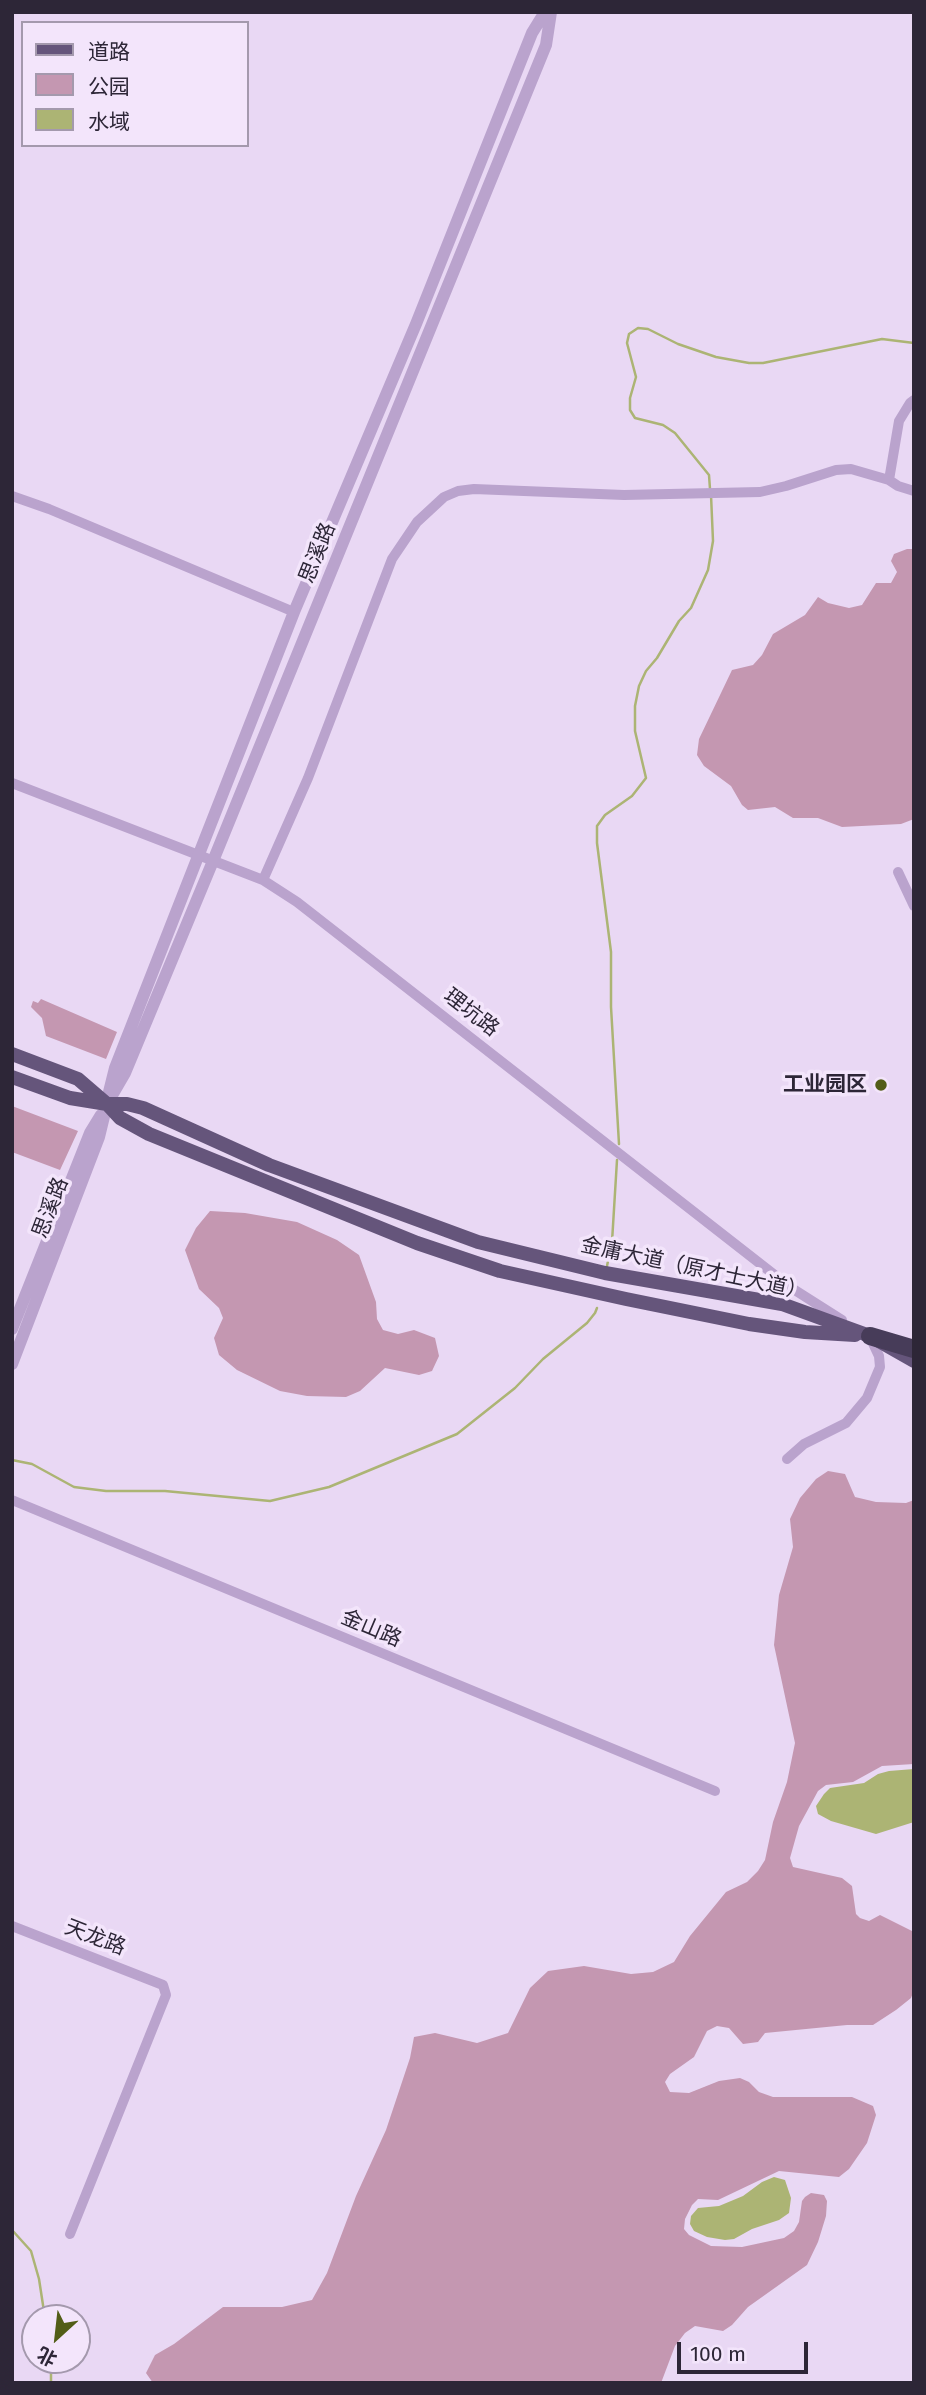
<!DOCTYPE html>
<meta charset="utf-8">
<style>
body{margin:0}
#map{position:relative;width:926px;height:2395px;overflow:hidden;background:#e9d8f4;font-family:"Fira Sans","Noto Sans SC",sans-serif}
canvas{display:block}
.frame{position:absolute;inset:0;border:14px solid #2d2637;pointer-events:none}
.legend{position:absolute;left:21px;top:21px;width:228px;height:126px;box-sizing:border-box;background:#f3e5fb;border:2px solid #a499ad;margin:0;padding:9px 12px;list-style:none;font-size:21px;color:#2d2637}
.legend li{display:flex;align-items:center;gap:14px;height:35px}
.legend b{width:35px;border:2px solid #a499ad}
.north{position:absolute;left:21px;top:2304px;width:70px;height:70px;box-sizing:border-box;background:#f3e5fb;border:2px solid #a499ad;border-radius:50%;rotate:207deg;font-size:19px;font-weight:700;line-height:28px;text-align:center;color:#2d2637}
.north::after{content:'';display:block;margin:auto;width:24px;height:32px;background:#525d17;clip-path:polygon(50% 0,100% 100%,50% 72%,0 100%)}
.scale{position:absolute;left:677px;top:2342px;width:131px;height:32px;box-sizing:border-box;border:4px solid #2d2637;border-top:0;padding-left:9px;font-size:21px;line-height:24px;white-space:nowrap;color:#2d2637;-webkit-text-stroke:5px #f3e5fb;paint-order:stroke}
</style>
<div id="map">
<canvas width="926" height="2395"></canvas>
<div class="frame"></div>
<ul class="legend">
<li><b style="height:9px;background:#65557b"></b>道路</li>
<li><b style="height:19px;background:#c497b1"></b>公园</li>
<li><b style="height:19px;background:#acb474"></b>水域</li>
</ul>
<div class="north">北</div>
<div class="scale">100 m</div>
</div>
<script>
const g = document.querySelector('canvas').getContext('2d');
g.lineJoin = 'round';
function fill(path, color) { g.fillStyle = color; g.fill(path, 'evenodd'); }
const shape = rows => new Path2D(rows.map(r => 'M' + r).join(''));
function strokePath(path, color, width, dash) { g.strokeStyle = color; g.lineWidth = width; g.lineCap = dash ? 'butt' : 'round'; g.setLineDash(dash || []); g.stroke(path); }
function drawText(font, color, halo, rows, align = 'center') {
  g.font = font + ' "Fira Sans","Noto Sans SC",sans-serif'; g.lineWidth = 7; g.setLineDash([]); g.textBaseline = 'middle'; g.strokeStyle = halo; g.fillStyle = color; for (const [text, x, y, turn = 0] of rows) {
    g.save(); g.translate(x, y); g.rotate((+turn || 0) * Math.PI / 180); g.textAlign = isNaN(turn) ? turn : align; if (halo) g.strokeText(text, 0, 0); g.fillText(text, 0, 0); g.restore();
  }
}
const green = shape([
 [907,549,914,549,914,819,901,824,842,827,818,818,793,818,775,807,748,810,742,805,731,786,704,766,697,755,699,739,732,670,753,665,762,655,773,634,805,615,818,597,828,603,849,608,862,605,876,583,891,583,897,572,891,561,894,554],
 [41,999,117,1032,106,1059,46,1036,42,1018,31,1007,33,1001,38,1003],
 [12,1106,78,1131,60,1170,12,1152],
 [210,1211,245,1213,297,1222,337,1240,359,1255,376,1302,377,1319,383,1330,398,1334,414,1330,435,1338,439,1356,432,1371,419,1375,385,1368,360,1391,346,1397,307,1396,280,1391,237,1370,219,1355,214,1338,223,1318,219,1308,199,1289,185,1250,196,1228],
 [828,1471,845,1474,855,1497,876,1502,906,1503,914,1500,914,1764,882,1766,853,1782,826,1785,818,1791,799,1826,790,1858,793,1867,842,1878,852,1886,856,1914,860,1918,869,1921,880,1915,914,1932,914,1990,911,1998,896,2010,873,2025,847,2025,765,2033,758,2042,743,2044,729,2028,717,2026,707,2031,694,2057,670,2074,665,2082,670,2092,689,2093,719,2081,740,2078,749,2082,759,2092,773,2097,852,2097,873,2106,876,2115,867,2143,849,2169,839,2177,779,2171,718,2200,698,2199,692,2205,685,2219,684,2229,689,2235,711,2246,742,2247,784,2238,794,2231,799,2222,802,2201,805,2197,811,2193,824,2195,827,2201,826,2216,818,2242,807,2265,748,2307,732,2325,723,2331,695,2326,685,2333,675,2346,661,2383,153,2383,146,2373,155,2355,174,2344,223,2307,282,2307,312,2300,327,2273,356,2196,386,2130,410,2058,414,2037,435,2033,477,2043,508,2033,530,1988,548,1971,584,1966,631,1974,653,1972,674,1962,690,1936,726,1892,747,1882,758,1871,765,1860,773,1822,787,1782,795,1743,774,1645,779,1595,793,1547,790,1519,800,1498,816,1479]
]);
const water = shape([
 [914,1769,914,1822,876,1834,831,1821,818,1814,816,1806,824,1794,830,1788,864,1783,878,1774,889,1771],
 [774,2177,785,2180,791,2198,789,2213,779,2220,752,2229,734,2239,725,2240,707,2237,694,2231,690,2224,691,2216,698,2208,719,2206,743,2196,762,2182]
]);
const stream = shape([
 [710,489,709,475,675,433,663,425,635,418,630,410,630,398,636,377,627,343,629,334,638,328,648,329,678,344,716,357,749,363,763,363,882,339,914,343],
 [619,1144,611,1007,611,952,597,843,597,826,605,815,632,796,646,778,635,731,635,706,639,686,646,671,657,658,679,621,691,608,708,570,713,541,711,495],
 [607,1266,612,1242,617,1160],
 [12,1460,32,1464,74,1487,106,1491,165,1491,270,1501,329,1487,457,1434,515,1388,543,1359,587,1323,595,1313,597,1308],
 [12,2230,31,2251,39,2279,45,2318],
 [51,2360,51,2383]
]);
const minor = shape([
 [889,480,898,486,914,491],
 [12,496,49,509,294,612],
 [12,783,263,880,297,902,790,1287,842,1320],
 [898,872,914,906],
 [263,880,308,778,392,559,417,522,444,497,458,491,474,489,624,495,760,492,786,486,836,470,851,469,889,480,899,421,910,403,914,400],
 [787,1459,804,1444,846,1423,867,1398,880,1367,879,1356,870,1337],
 [12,1500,715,1791],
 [12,1926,163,1985,166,1995,70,2234]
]);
const tertiary = shape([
 [109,1092,115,1068,294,612,416,324,532,33,545,12],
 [12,1329,90,1133,101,1115],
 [12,1364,99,1137,107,1104,125,1073,213,861,546,45,551,12]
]);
const primary = shape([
 [12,1054,78,1079,107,1104,127,1104,143,1108,269,1165,478,1242,605,1273,782,1304,870,1336,914,1361],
 [12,1077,70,1098,107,1104,120,1118,149,1134,417,1243,500,1271,626,1299,749,1324,805,1332,855,1335]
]);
const motorway = shape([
 [870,1336,914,1349]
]);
const markers = [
 [881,1085,7,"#525d17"]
];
const streetNames = [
 ["思溪路",318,553,-68],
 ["理坑路",471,1013,38],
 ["思溪路",51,1208,-69],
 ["金庸大道（原才士大道）",694,1269,12],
 ["金山路",371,1629,23],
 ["天龙路",95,1938,21]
];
const poiNames = [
 ["工业园区",867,1085]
];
fill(green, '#c497b1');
fill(water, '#acb474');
strokePath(stream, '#acb474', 2.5);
strokePath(minor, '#baa3cd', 10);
strokePath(tertiary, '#baa3cd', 12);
strokePath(primary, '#65557b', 14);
strokePath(motorway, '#473c59', 18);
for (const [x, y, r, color] of markers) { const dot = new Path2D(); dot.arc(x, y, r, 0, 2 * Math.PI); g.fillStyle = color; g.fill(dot); strokePath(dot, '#f3e5fb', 2.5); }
drawText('21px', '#2d2637', '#f3e5fb', streetNames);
drawText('bold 21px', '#2d2637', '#f3e5fb', poiNames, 'right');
</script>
